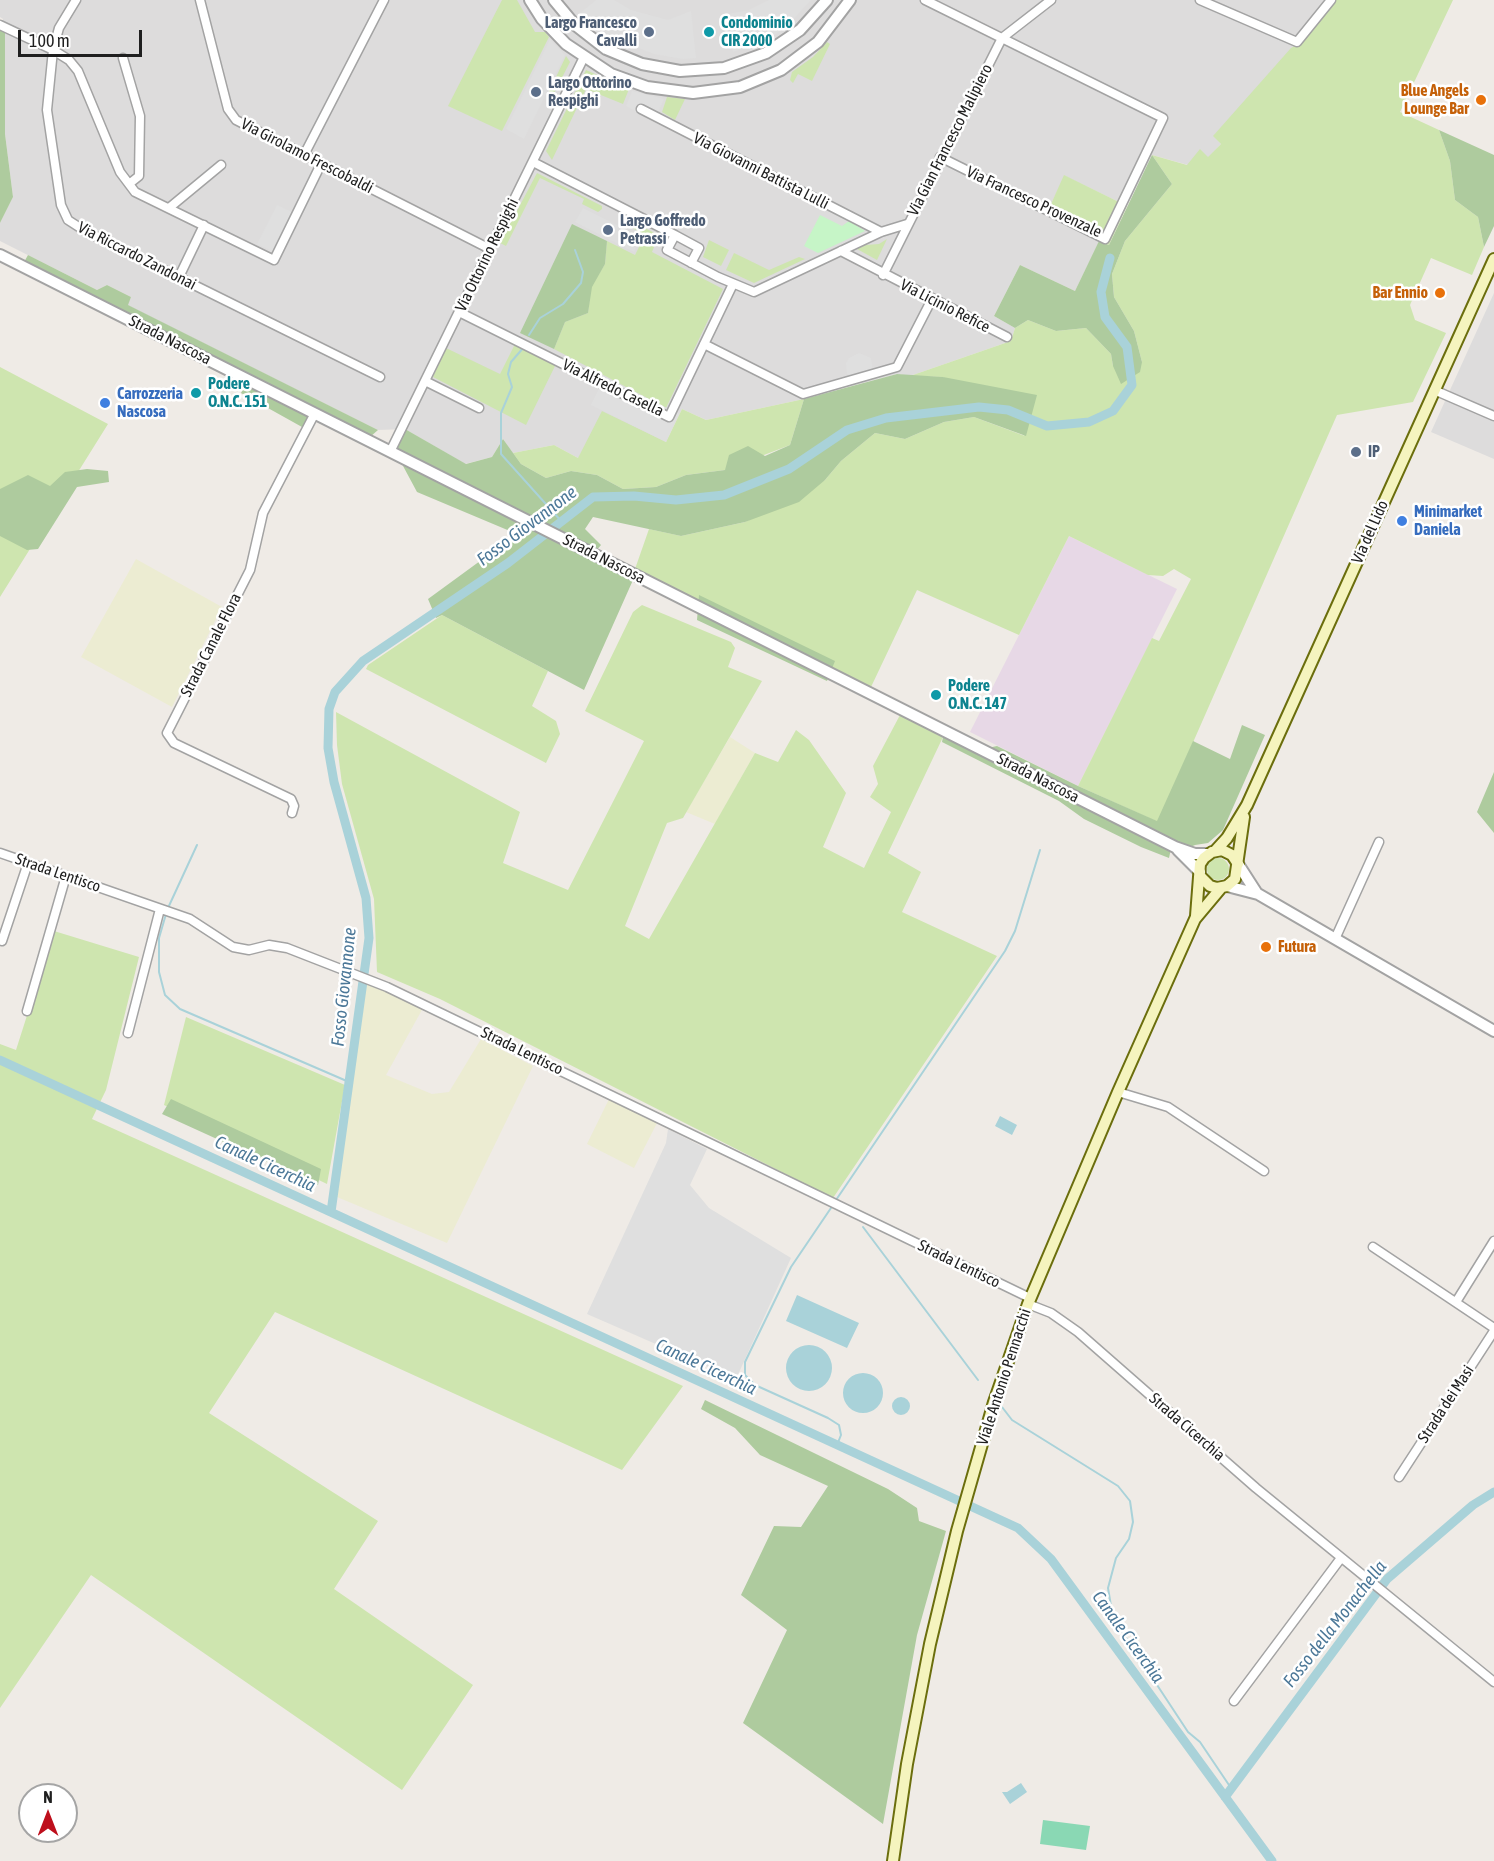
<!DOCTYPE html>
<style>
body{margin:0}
#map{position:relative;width:1494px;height:1861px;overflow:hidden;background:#efebe6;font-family:"Asap Condensed",sans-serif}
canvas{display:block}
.north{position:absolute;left:18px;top:1783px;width:60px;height:60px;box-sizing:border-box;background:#fff;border:2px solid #a5a5a5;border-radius:50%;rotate:0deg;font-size:16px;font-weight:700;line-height:24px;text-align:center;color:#1f1f1f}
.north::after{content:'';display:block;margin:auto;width:21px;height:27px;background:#be0f1c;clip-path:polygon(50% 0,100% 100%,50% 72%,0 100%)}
.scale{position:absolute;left:18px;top:30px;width:124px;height:27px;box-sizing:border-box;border:3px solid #1f1f1f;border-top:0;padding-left:8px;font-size:18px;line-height:21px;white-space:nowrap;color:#1f1f1f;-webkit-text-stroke:4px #fff;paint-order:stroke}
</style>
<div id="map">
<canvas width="1494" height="1861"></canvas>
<div class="north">N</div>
<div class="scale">100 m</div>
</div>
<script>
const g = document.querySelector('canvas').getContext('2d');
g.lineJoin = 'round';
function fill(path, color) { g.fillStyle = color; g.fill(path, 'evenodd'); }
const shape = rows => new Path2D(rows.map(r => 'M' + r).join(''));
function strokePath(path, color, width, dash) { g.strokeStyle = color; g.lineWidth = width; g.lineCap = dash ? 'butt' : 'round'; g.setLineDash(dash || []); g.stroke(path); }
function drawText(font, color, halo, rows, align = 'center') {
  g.font = font + ' "Asap Condensed",sans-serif'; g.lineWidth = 5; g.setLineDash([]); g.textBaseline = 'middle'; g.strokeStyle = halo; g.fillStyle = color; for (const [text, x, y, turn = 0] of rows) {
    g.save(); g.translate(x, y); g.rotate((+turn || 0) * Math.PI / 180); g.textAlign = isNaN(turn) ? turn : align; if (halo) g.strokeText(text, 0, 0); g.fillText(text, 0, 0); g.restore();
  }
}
const residential = shape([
 [0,0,1336,0,1302,42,1214,136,1221,144,1208,158,1188,165,1152,155,1127,206,1065,176,1051,204,1105,230,1075,291,1020,265,994,316,1015,328,1011,341,910,376,897,374,804,399,706,420,682,409,666,442,578,458,554,445,513,453,503,439,492,457,465,464,405,429,378,430,127,305,131,297,107,285,97,290,0,241,0,223,13,197,5,134,5,33,0,30,3,19,0,17],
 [1494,293,1494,459,1431,432]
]);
const industrial = shape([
 [1069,536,1177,589,1078,786,970,732]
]);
const farmland = shape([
 [136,559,222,607,172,707,81,657],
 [730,737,755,753,715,824,686,812],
 [365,982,423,1008,386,1075,432,1094,449,1092,481,1039,533,1066,447,1243,337,1197],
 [609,1099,657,1123,634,1168,587,1144]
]);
const grass = shape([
 [502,0,517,0,535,32,545,32,549,37,502,131,448,106],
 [1336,0,1453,0,1400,112,1439,130,1450,161,1455,200,1478,217,1484,247,1472,275,1431,258,1410,305,1415,320,1446,333,1413,402,1337,415,1158,822,1078,786,1152,638,1159,641,1191,579,1174,569,1163,576,1148,575,1069,536,1019,635,917,590,871,687,635,569,649,529,681,536,745,522,825,480,841,461,875,433,905,439,944,422,974,417,1025,436,943,377,910,376,1011,341,1015,328,1028,320,1056,331,1086,328,1111,354,1113,366,1142,362,1134,331,1114,297,1112,274,1125,241,1172,184,1152,155,1187,165,1200,149,1208,157,1221,144,1213,136,1291,48,1302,42],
 [827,42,830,44,812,81,798,74,793,83,790,80,792,72,813,57],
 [566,56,570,62,551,99,547,96],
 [586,70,629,89,623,104,586,89,552,160,546,151],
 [667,97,685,99,675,120,662,112],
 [537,173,602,206,602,209,598,212,582,204,584,199,540,178,506,246,500,243],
 [1064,175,1127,206,1109,245,1099,241,1104,230,1051,204],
 [630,221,659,235,652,252,723,289,666,408,554,349,565,322,588,313,591,287,605,264,607,241,635,255,645,235,629,226],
 [887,239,877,260,857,249,866,245,879,244],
 [709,240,729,250,721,266,703,257],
 [734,253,769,270,799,257,805,259,754,283,726,270],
 [515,344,556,364,526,425,433,377,446,348,500,374],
 [0,367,108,424,0,597],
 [804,399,790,445,725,470,686,475,656,487,623,489,597,475,571,471,546,478,521,464,513,453,554,445,578,458,602,411,666,442,682,409,706,420],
 [642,605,731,642,735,648,728,667,762,681,683,818,667,823,625,926,649,939,755,753,778,762,796,730,809,740,846,793,823,847,864,868,891,812,870,797,878,784,873,766,900,715,943,737,888,853,921,872,902,912,997,956,833,1198,440,999,377,972,374,899,342,784,337,745,336,712,520,812,503,863,568,890,644,741,585,711,633,612],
 [442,615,548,671,532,706,556,721,560,734,546,763,366,669,368,665],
 '1207 869a11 11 0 1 1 22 0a11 11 0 1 1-22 0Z',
 [54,931,139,957,106,1090,92,1119,683,1386,622,1470,275,1312,209,1413,378,1521,334,1589,473,1685,402,1790,91,1575,0,1708,0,1044,16,1050],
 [186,1017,345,1085,327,1184,164,1105]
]);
const forest = shape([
 [0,30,5,32,5,134,13,197,0,223],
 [1439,130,1494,155,1494,226,1484,247,1478,217,1455,200,1450,161],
 [1152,155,1172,184,1125,241,1112,274,1114,297,1134,331,1142,362,1140,372,1121,384,1113,366,1111,354,1086,328,1056,331,1028,320,1015,328,994,316,1020,265,1075,291,1099,241,1109,245],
 [572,224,607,241,605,264,592,287,588,313,565,322,554,349,520,333],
 [28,255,97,290,107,285,131,297,128,305,378,430,370,437,321,413,302,427,241,393,248,378,23,264],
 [897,374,943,377,1037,395,1026,436,974,417,944,422,905,439,875,433,841,461,825,480,799,502,745,522,681,536,593,517,585,529,601,545,589,559,633,580,584,690,442,615,436,618,428,599,517,534,417,492,395,451,405,429,466,464,492,457,503,439,521,464,546,478,571,471,597,475,623,489,656,487,686,475,725,470,729,455,748,446,765,456,790,445,804,399],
 [87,469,108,471,109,482,77,487,38,549,27,550,0,536,0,489,28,475,50,486,65,472],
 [699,595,835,661,827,681,697,620],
 [1242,725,1265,735,1223,830,1208,843,1195,845,1186,849,1172,844,1169,858,1141,847,1084,819,1059,801,942,742,943,737,974,751,997,746,1078,786,1157,821,1193,741,1230,759],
 [1494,772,1494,833,1477,812],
 [171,1099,321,1169,318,1185,162,1114],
 [705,1400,888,1489,917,1508,919,1521,946,1531,917,1635,883,1824,743,1723,787,1630,741,1595,774,1526,801,1527,828,1486,760,1455,735,1428,701,1409]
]);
const park = shape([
 [820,215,842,226,849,221,865,231,818,253,804,246]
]);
const pitch = shape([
 [1043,1820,1090,1826,1086,1850,1040,1844]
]);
const parking = shape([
 [596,0,614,0,631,10,668,20,691,11,696,58,683,59,654,54,613,38,580,13],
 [769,0,811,0,789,24,769,39,733,52,727,14,749,10],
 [550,39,565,55,524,139,506,129],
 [632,91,664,99,654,121,626,106],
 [277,205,294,213,274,252,257,244],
 [583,208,641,237,634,252,575,222],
 [859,353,871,358,873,372,852,378,847,374,846,363,849,358],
 [605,377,679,414,666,442,591,405],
 [668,1129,707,1149,690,1185,709,1208,791,1258,736,1379,587,1314,666,1143]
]);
const water = shape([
 [1000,1116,1017,1125,1012,1135,995,1126],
 [797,1295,859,1323,847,1348,786,1321],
 '786 1368a23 23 0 1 1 46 0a23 23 0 1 1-46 0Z',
 '843 1393a20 20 0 1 1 40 0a20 20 0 1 1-40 0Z',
 '892 1406a9 9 0 1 1 18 0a9 9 0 1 1-18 0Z',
 [1021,1783,1027,1792,1010,1804,1002,1792,1007,1792]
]);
const stream = shape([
 [529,335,540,318,563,304,581,283,583,272,575,250],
 [524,347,511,362,508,374,512,387,501,413,501,454,562,522],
 [168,908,197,845],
 [166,914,159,938,159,972,165,995,180,1009,349,1082],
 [836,1200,1005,951,1015,931,1040,850],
 [833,1205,791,1267,745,1362,745,1375,755,1385,828,1418,839,1425,841,1435,837,1445],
 [863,1227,978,1380],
 [1002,1407,1012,1420,1118,1486,1130,1501,1133,1522,1129,1539,1116,1558,1108,1588,1113,1618,1188,1732,1200,1742,1231,1788]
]);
const canal = shape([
 [0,1060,1018,1528,1051,1559,1272,1861],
 [331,1212,369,938,366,898,334,782,328,748,329,709,335,692,363,661,508,563,593,497,634,496,676,500,724,495,789,469,847,430,886,418,979,407,1008,410,1047,426,1089,422,1113,411,1132,385,1127,347,1105,317,1101,292,1110,258],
 [1225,1797,1387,1579,1473,1505,1494,1492]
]);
const minor = shape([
 [76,0,59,28,53,50,47,110,61,205,68,220,85,231,380,377],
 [200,0,228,109,236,120,490,249],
 [925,0,1163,118,1105,239,940,157],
 [1200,0,1297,42,1331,0],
 [0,25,53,50,69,60,78,71,120,172,135,192,274,260,321,164],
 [123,58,140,116,139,176,129,184],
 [641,109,881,232],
 [304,155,384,0],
 [533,162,675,235],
 [169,208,221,165],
 [841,251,1007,337],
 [691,263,699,248,675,235,667,250,718,277,754,292,881,232,907,224],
 [883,275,1002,38,1051,0],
 [179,277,204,225],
 [459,312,669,417,733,284],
 [704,344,803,394,897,367,932,299],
 [425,381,479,408],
 [1434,390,1494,416],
 [390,452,584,57],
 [292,813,294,806,291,799,174,743,167,733,250,570,263,513,315,413],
 [0,853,190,919,233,947,249,950,269,945,287,948,387,987,1030,1298],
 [1335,939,1379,842],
 [2,941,28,863],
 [27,1011,66,876],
 [128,1033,160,909],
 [1118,1092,1168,1107,1264,1171],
 [1373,1247,1494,1328],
 [1456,1302,1494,1241],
 [1028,1304,1051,1313,1078,1332,1256,1488,1494,1682],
 [1399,1477,1494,1331],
 [1234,1701,1341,1558]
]);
const tertiary = shape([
 [530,0,542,19,566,44,611,74,647,87,693,93,740,87,781,70,818,42,850,0],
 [554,0,574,24,606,49,642,64,680,71,724,68,766,53,800,30,827,0],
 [0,255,1175,847,1195,854,1208,854],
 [1178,850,1200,872],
 [1238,864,1256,892],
 [1227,886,1258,894,1494,1031]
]);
const secondary = shape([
 [1216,850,1227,838,1247,805,1494,259],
 [1201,877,1210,886,1217,888,1227,886,1235,879,1244,817],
 [1196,916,1200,864,1204,858,1212,852,1222,850,1232,855,1238,864],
 [893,1861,907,1764,930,1644,957,1531,994,1402,1028,1304,1118,1092,1195,919,1221,888]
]);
const markers = [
 [649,32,6,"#5c6f8a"],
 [709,32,6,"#0f9aa8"],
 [536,92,6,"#5c6f8a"],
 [1481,100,6,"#e8710a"],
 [608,230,6,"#5c6f8a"],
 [1440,293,6,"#e8710a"],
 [196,393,6,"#0f9aa8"],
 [105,403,6,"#3f7fe0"],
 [1356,452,6,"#5c6f8a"],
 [1402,521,6,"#3f7fe0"],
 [936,695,6,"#0f9aa8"],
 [1266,947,6,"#e8710a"]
];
const serviceNames = [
 ["Largo Francesco",637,23,"right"],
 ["Cavalli",637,41,"right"],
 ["Largo Ottorino",548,83],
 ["Respighi",548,101],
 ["Largo Goffredo",620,221],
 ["Petrassi",620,239],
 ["IP",1368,452]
];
const cultureNames = [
 ["Condominio",721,23],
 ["CIR 2000",721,41],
 ["Podere",208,384],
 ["O.N.C. 151",208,402],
 ["Podere",948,686],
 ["O.N.C. 147",948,704]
];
const foodNames = [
 ["Blue Angels",1469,91],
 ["Lounge Bar",1469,109],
 ["Bar Ennio",1428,293],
 ["Futura",1278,947,"left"]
];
const streetNames = [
 ["Via Gian Francesco Malipiero",950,140,-63],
 ["Via Girolamo Frescobaldi",307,156,27],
 ["Via Giovanni Battista Lulli",761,171,27],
 ["Via Francesco Provenzale",1034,202,25],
 ["Via Ottorino Respighi",487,255,-64],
 ["Via Riccardo Zandonai",137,256,27],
 ["Via Licinio Refice",945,306,27],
 ["Strada Nascosa",170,340,27],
 ["Via Alfredo Casella",613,388,26],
 ["Via del Lido",1370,532,-66],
 ["Strada Nascosa",604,559,27],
 ["Strada Canale Flora",211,645,-63],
 ["Strada Nascosa",1038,778,27],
 ["Strada Lentisco",58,873,19],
 ["Strada Lentisco",522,1051,26],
 ["Strada Lentisco",959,1264,26],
 ["Viale Antonio Pennacchi",1004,1377,-72],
 ["Strada dei Masi",1446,1404,-57],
 ["Strada Cicerchia",1187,1427,41]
];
const shopNames = [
 ["Carrozzeria",117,394],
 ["Nascosa",117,412],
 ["Minimarket",1414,512],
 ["Daniela",1414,530]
];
const waterNames = [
 ["Fosso Giovannone",527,526,-37],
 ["Fosso Giovannone",344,987,-84],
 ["Canale Cicerchia",265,1164,25],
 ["Canale Cicerchia",706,1367,25],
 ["Fosso della Monachella",1335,1624,-52],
 ["Canale Cicerchia",1128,1637,54]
];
fill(residential, '#dddcdc');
fill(industrial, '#e7d8e6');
fill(farmland, '#ececd2');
fill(grass, '#cee5af');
fill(forest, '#aecb9e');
fill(park, '#c6f5c7');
fill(pitch, '#8ad8b4');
fill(parking, '#dfdfdf');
fill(water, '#a9d2d9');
strokePath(stream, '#a9d2d9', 2);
strokePath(canal, '#a9d2d9', 9);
strokePath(minor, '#a3a3a3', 11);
strokePath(tertiary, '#a3a3a3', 14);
strokePath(secondary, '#6b6e0d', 14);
strokePath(minor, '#fff', 8);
strokePath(tertiary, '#fff', 10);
strokePath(secondary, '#f5f4be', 10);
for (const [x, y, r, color] of markers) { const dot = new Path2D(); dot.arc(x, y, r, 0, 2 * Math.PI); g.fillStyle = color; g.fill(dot); strokePath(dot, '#fff', 2); }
drawText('bold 16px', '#4e5e75', '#fff', serviceNames, 'left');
drawText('bold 16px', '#0d838f', '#fff', cultureNames, 'left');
drawText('bold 16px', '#c56008', '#fff', foodNames, 'right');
drawText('16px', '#1f1f1f', '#fff', streetNames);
drawText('bold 16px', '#366cbe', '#fff', shopNames, 'left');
drawText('italic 18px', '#4c7898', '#fff', waterNames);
</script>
